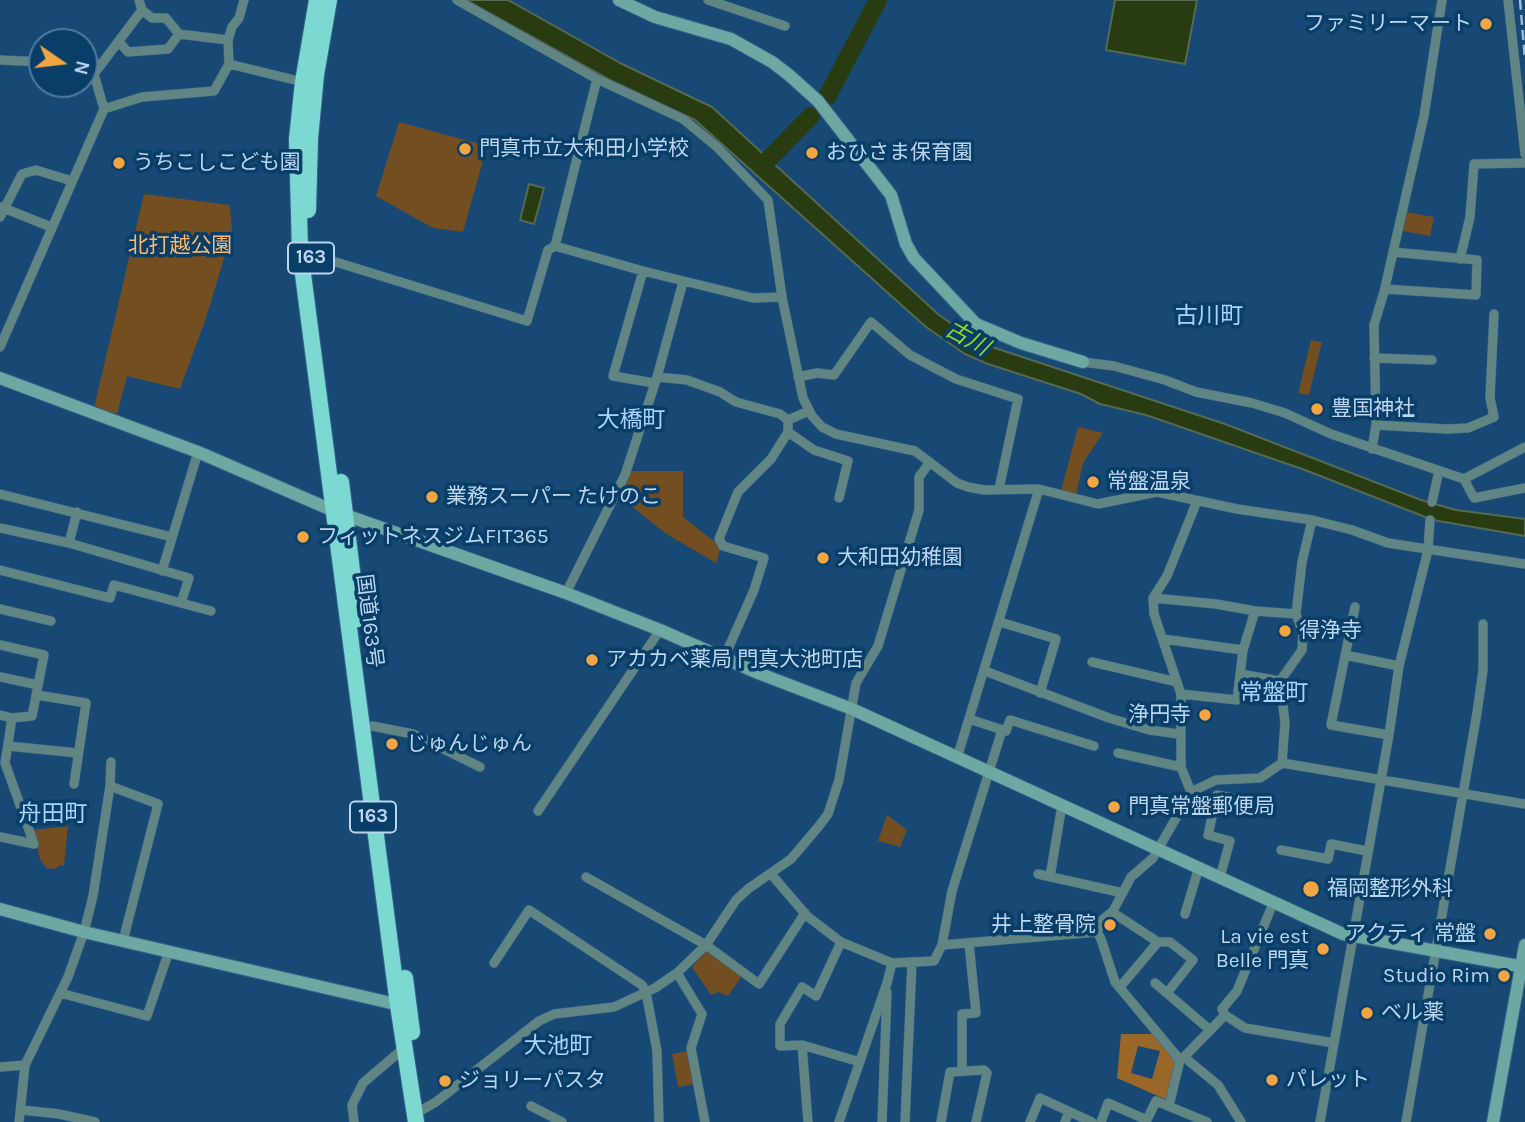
<!DOCTYPE html>
<meta charset="utf-8">
<style>
body{margin:0}
#map{position:relative;width:1525px;height:1122px;overflow:hidden;background:#174974;font-family:Karla,sans-serif}
canvas{display:block}
.north{position:absolute;left:28px;top:28px;width:70px;height:70px;box-sizing:border-box;background:#093e68;border:2px solid #507a9e;border-radius:50%;rotate:104deg;font-size:19px;font-weight:700;line-height:28px;text-align:center;color:#bbd5ee}
.north::after{content:'';display:block;margin:auto;width:24px;height:32px;background:#f2a542;clip-path:polygon(50% 0,100% 100%,50% 72%,0 100%)}
</style>
<div id="map">
<canvas width="1525" height="1122"></canvas>
<div class="north">N</div>
</div>
<script>
const g = document.querySelector('canvas').getContext('2d');
g.lineJoin = 'round';
function fill(path, color) { g.fillStyle = color; g.fill(path, 'evenodd'); }
const shape = rows => new Path2D(rows.map(r => 'M' + r).join(''));
function strokePath(path, color, width, dash) { g.strokeStyle = color; g.lineWidth = width; g.lineCap = dash ? 'butt' : 'round'; g.setLineDash(dash || []); g.stroke(path); }
function drawText(font, color, halo, rows, align = 'center') {
  g.font = font + ' Karla,"Noto Sans JP",sans-serif'; g.lineWidth = 7; g.setLineDash([]); g.textBaseline = 'middle'; g.strokeStyle = halo; g.fillStyle = color; for (const [text, x, y, turn = 0] of rows) {
    g.save(); g.translate(x, y); g.rotate((+turn || 0) * Math.PI / 180); g.textAlign = isNaN(turn) ? turn : align; if (halo) g.strokeText(text, 0, 0); g.fillText(text, 0, 0); g.restore();
  }
}
const green = shape([
 [399,122,487,146,463,232,433,228,376,196],
 [144,194,230,205,232,232,206,318,180,389,127,376,117,414,94,408],
 [1406,212,1434,217,1430,236,1403,231],
 [1311,340,1322,342,1309,395,1298,393],
 [1078,427,1103,433,1083,463,1076,495,1061,491],
 [631,471,683,471,683,517,721,547,716,563,665,533,620,497],
 [887,815,907,830,900,847,878,841],
 [68,826,64,866,60,865,55,869,46,868,40,859,33,830],
 [707,950,742,976,728,996,718,992,711,995,692,967],
 [687,1051,694,1084,678,1087,672,1054]
]);
const forest = shape([
 [1121,1034,1155,1034,1175,1057,1177,1065,1167,1100,1117,1078],
 [1138,1046,1160,1051,1152,1079,1131,1073]
]);
const water = shape([
 [466,0,508,0,620,63,712,107,939,315,974,339,995,348,1225,424,1421,500,1456,510,1525,519,1525,536,1433,520,1305,470,1146,415,1100,404,1081,394,988,364,965,354,926,327,695,120,612,81,466,0],
 [1115,0,1197,0,1185,64,1106,50,1115,0],
 [529,184,544,188,534,224,520,220,529,184]
]);
const river = shape([
 [827,97,878,0],
 [762,166,811,116]
]);
const street = shape([
 [457,0,597,79,683,119,717,147,768,200,782,297,803,398,812,416,822,427,836,434,915,451,957,483,968,487,984,490,1039,489,1098,504,1157,492,1237,509,1312,520,1352,530,1388,543,1525,564],
 [708,0,785,26],
 [1508,0,1525,154],
 [142,10,152,18,166,18,179,34,228,40],
 [119,42,128,52,168,49,179,34],
 [0,60,42,62],
 [84,63,100,64],
 [229,64,303,82],
 [104,109,142,97,214,91,229,64,228,40,232,27,239,18,244,0],
 [1,207,51,227],
 [0,217,22,174,36,170,72,181],
 [555,246,597,79],
 [300,251,527,321,548,250,555,246,643,271,753,298,782,297],
 [1460,259,1470,217,1474,164,1525,163],
 [643,271,613,376,654,383],
 [1385,289,1476,295,1477,260,1393,252],
 [0,347,104,109,94,74,142,10,139,0],
 [1374,358,1432,360],
 [1083,362,1114,366,1165,380,1196,392,1252,403,1285,413,1331,434,1464,479,1525,447],
 [657,377,687,380,720,392,736,402,780,414,788,420],
 [798,377,817,373,834,375,871,322,910,355,956,379,1018,399,999,489],
 [1376,425,1447,429,1468,428,1494,417,1490,398,1494,314],
 [788,432,814,450,848,461,839,498],
 [1372,449,1376,425,1374,325,1384,292,1424,116,1442,0],
 [1464,479,1474,498,1525,488],
 [0,494,172,537],
 [1432,502,1439,471],
 [0,528,69,543,189,578,181,603],
 [69,543,77,512],
 [0,570,110,598,114,585,211,611],
 [162,571,198,452],
 [566,593,625,475,657,377,683,282],
 [1153,598,1216,604,1255,611,1296,614],
 [1355,607,1331,725,1389,735],
 [0,609,51,621],
 [1000,622,1056,639,1040,693],
 [1163,639,1243,650],
 [0,645,44,655,32,716,12,718,0,715],
 [1345,655,1399,666],
 [724,658,754,590,764,558,723,546,719,539,738,492,771,459,788,432,788,420,809,411],
 [1092,662,1177,682],
 [985,671,1109,718,1149,730,1179,734],
 [1240,674,1280,681],
 [0,677,38,685],
 [1181,694,1237,700,1243,650,1255,611],
 [37,695,86,703,74,784],
 [12,718,5,763,34,844],
 [969,719,1006,731,1010,720,1094,746],
 [372,726,413,734,480,767],
 [8,746,77,753],
 [1118,753,1181,767],
 [957,758,1039,489],
 [1282,763,1525,804],
 [110,786,158,804,123,941],
 [1191,792,1181,767,1181,694,1154,614,1153,598,1167,576,1197,501],
 [538,811,660,630],
 [0,837,34,844],
 [1281,850,1328,859,1331,844,1367,851],
 [771,874,807,916,841,942,892,963,934,961,942,945,1097,932],
 [1038,874,1123,893],
 [586,877,706,945,759,984,805,913],
 [1050,877,1062,805],
 [1220,877,1230,841,1208,835,1217,795,1232,798],
 [1274,901,1237,991,1222,1009,1225,1015,1245,1028,1334,1043],
 [1112,912,1158,942,1170,942,1193,960,1167,993],
 [1185,914,1199,867],
 [1097,932,1101,921,1113,911,1131,877,1153,858,1191,792,1216,780,1260,778,1282,763,1285,723,1280,681,1302,650,1303,633,1296,614,1302,562,1312,520],
 [1097,932,1101,939,1115,982,1180,1060,1184,1057,1218,1085,1241,1122],
 [841,942,816,996,802,987,780,1024,780,1046,802,1045,860,1062],
 [942,945,952,891,1002,730],
 [494,963,529,910,642,985,646,992,657,1051,659,1122],
 [677,973,702,1014,691,1048,705,1122],
 [1155,983,1210,1030],
 [1120,987,1158,942],
 [60,993,147,1016,169,951],
 [802,1045,808,1122],
 [1184,1057,1225,1015],
 [0,1067,25,1065],
 [962,1070,962,1014,976,1013,969,943],
 [531,1106,562,1122],
 [1169,1106,1180,1060],
 [22,1110,59,1114,95,1122],
 [415,1114,436,1102,539,1021,554,1014,614,1007,655,988,677,973,706,945,736,900,748,889,791,859,819,826,828,814,839,780,856,683,878,646,919,510,919,477,930,462],
 [19,1122,25,1065,68,977,84,932,93,896,110,786,111,762],
 [354,1122,352,1105,363,1083,404,1048],
 [839,1122,887,983,892,963],
 [882,1122,887,992],
 [905,1122,912,962],
 [941,1122,950,1072,984,1070,987,1073,976,1122],
 [1030,1122,1040,1098,1092,1122],
 [1065,1122,1069,1112],
 [1101,1122,1108,1103,1147,1120],
 [1146,1122,1156,1101,1207,1122],
 [1320,1122,1389,735,1399,666,1428,550,1430,520],
 [1406,1122,1477,713,1483,670,1483,624]
]);
const secondary = shape([
 [619,0,655,17,731,39,772,62,789,75,818,101,891,195,906,244,914,258,976,324,1021,343,1083,362],
 [0,378,198,452,334,511,566,593,660,630,758,673,852,709,1343,934,1525,967],
 [0,909,84,932,404,1006],
 [1493,1122,1525,945]
]);
const highway = shape([
 [317,0,303,82,297,139,300,251,398,1005,416,1122],
 [308,210,310,138,316,75,329,0],
 [341,482,358,619],
 [405,978,412,1032]
]);
const rail = shape([
 [1520,0,1525,60]
]);
const markers = [
 [1486,24,7,"#f2a542"],
 [465,149,7,"#f2a542"],
 [812,153,7,"#f2a542"],
 [119,163,7,"#f2a542"],
 [1317,409,7,"#f2a542"],
 [1093,482,7,"#f2a542"],
 [432,497,7,"#f2a542"],
 [303,537,7,"#f2a542"],
 [823,558,7,"#f2a542"],
 [1285,631,7,"#f2a542"],
 [592,660,7,"#f2a542"],
 [1205,715,7,"#f2a542"],
 [392,744,7,"#f2a542"],
 [1114,807,7,"#f2a542"],
 [1311,889,9,"#f2a542"],
 [1110,925,7,"#f2a542"],
 [1490,934,7,"#f2a542"],
 [1323,949,7,"#f2a542"],
 [1504,976,7,"#f2a542"],
 [1367,1013,7,"#f2a542"],
 [1272,1080,7,"#f2a542"],
 [445,1081,7,"#f2a542"]
];
const shields = [
 [311,258,46],
 [373,817,46]
];
const shieldNames = [
 ["163",311,258],
 ["163",373,817]
];
const poiNames = [
 ["ファミリーマート",1472,24,"right"],
 ["門真市立大和田小学校",479,149],
 ["おひさま保育園",826,153],
 ["うちこしこども園",133,163],
 ["豊国神社",1331,409],
 ["常盤温泉",1107,482],
 ["業務スーパー たけのこ",446,497],
 ["フィットネスジムFIT365",317,537],
 ["大和田幼稚園",837,558],
 ["得浄寺",1299,631],
 ["アカカベ薬局 門真大池町店",606,660],
 ["浄円寺",1191,715,"right"],
 ["じゅんじゅん",406,744],
 ["門真常盤郵便局",1128,807],
 ["福岡整形外科",1327,889],
 ["井上整骨院",1096,925,"right"],
 ["アクティ 常盤",1476,934,"right"],
 ["La vie est",1309,937,"right"],
 ["Belle 門真",1309,961,"right"],
 ["Studio Rim",1490,976,"right"],
 ["ベル薬",1381,1013],
 ["パレット",1286,1080],
 ["ジョリーパスタ",459,1081]
];
const parkNames = [
 ["北打越公園",180,246]
];
const streetNames = [
 ["国道163号",369,621,83]
];
const neighbourhoodNames = [
 ["古川町",1209,316],
 ["大橋町",631,420],
 ["常盤町",1274,693],
 ["舟田町",53,814],
 ["大池町",558,1046]
];
const waterNames = [
 ["古川",967,339,29]
];
fill(green, '#724e21');
fill(forest, '#996727');
fill(water, '#293b11');
strokePath(water, '#556953', 2);
strokePath(river, '#293b11', 18);
strokePath(street, '#38658c', 10);
strokePath(secondary, '#38658c', 14);
strokePath(highway, '#38658c', 18);
strokePath(street, '#618582', 9);
strokePath(secondary, '#6da8a2', 12);
strokePath(highway, '#7cd9d2', 16);
strokePath(rail, '#9ebcd8', 2.5, [10, 5]);
for (const [x, y, r, color] of markers) { const dot = new Path2D(); dot.arc(x, y, r, 0, 2 * Math.PI); g.fillStyle = color; g.fill(dot); strokePath(dot, '#093e68', 2.5); }
for (const [x, y, w] of shields) { const box = new Path2D(); box.roundRect(x - w / 2, y - 15.5, w, 31, 5); g.fillStyle = '#093e68'; g.fill(box); strokePath(box, '#bbd5ee', 2); }
drawText('bold 19px', '#bbd5ee', null, shieldNames);
drawText('21px', '#bbd5ee', '#093e68', poiNames, 'left');
drawText('21px', '#fbb96e', '#093e68', parkNames);
drawText('21px', '#bbd5ee', '#093e68', streetNames);
drawText('23px', '#a9d2fc', '#093e68', neighbourhoodNames);
drawText('italic 23px', '#97d62b', '#093e68', waterNames);
</script>
